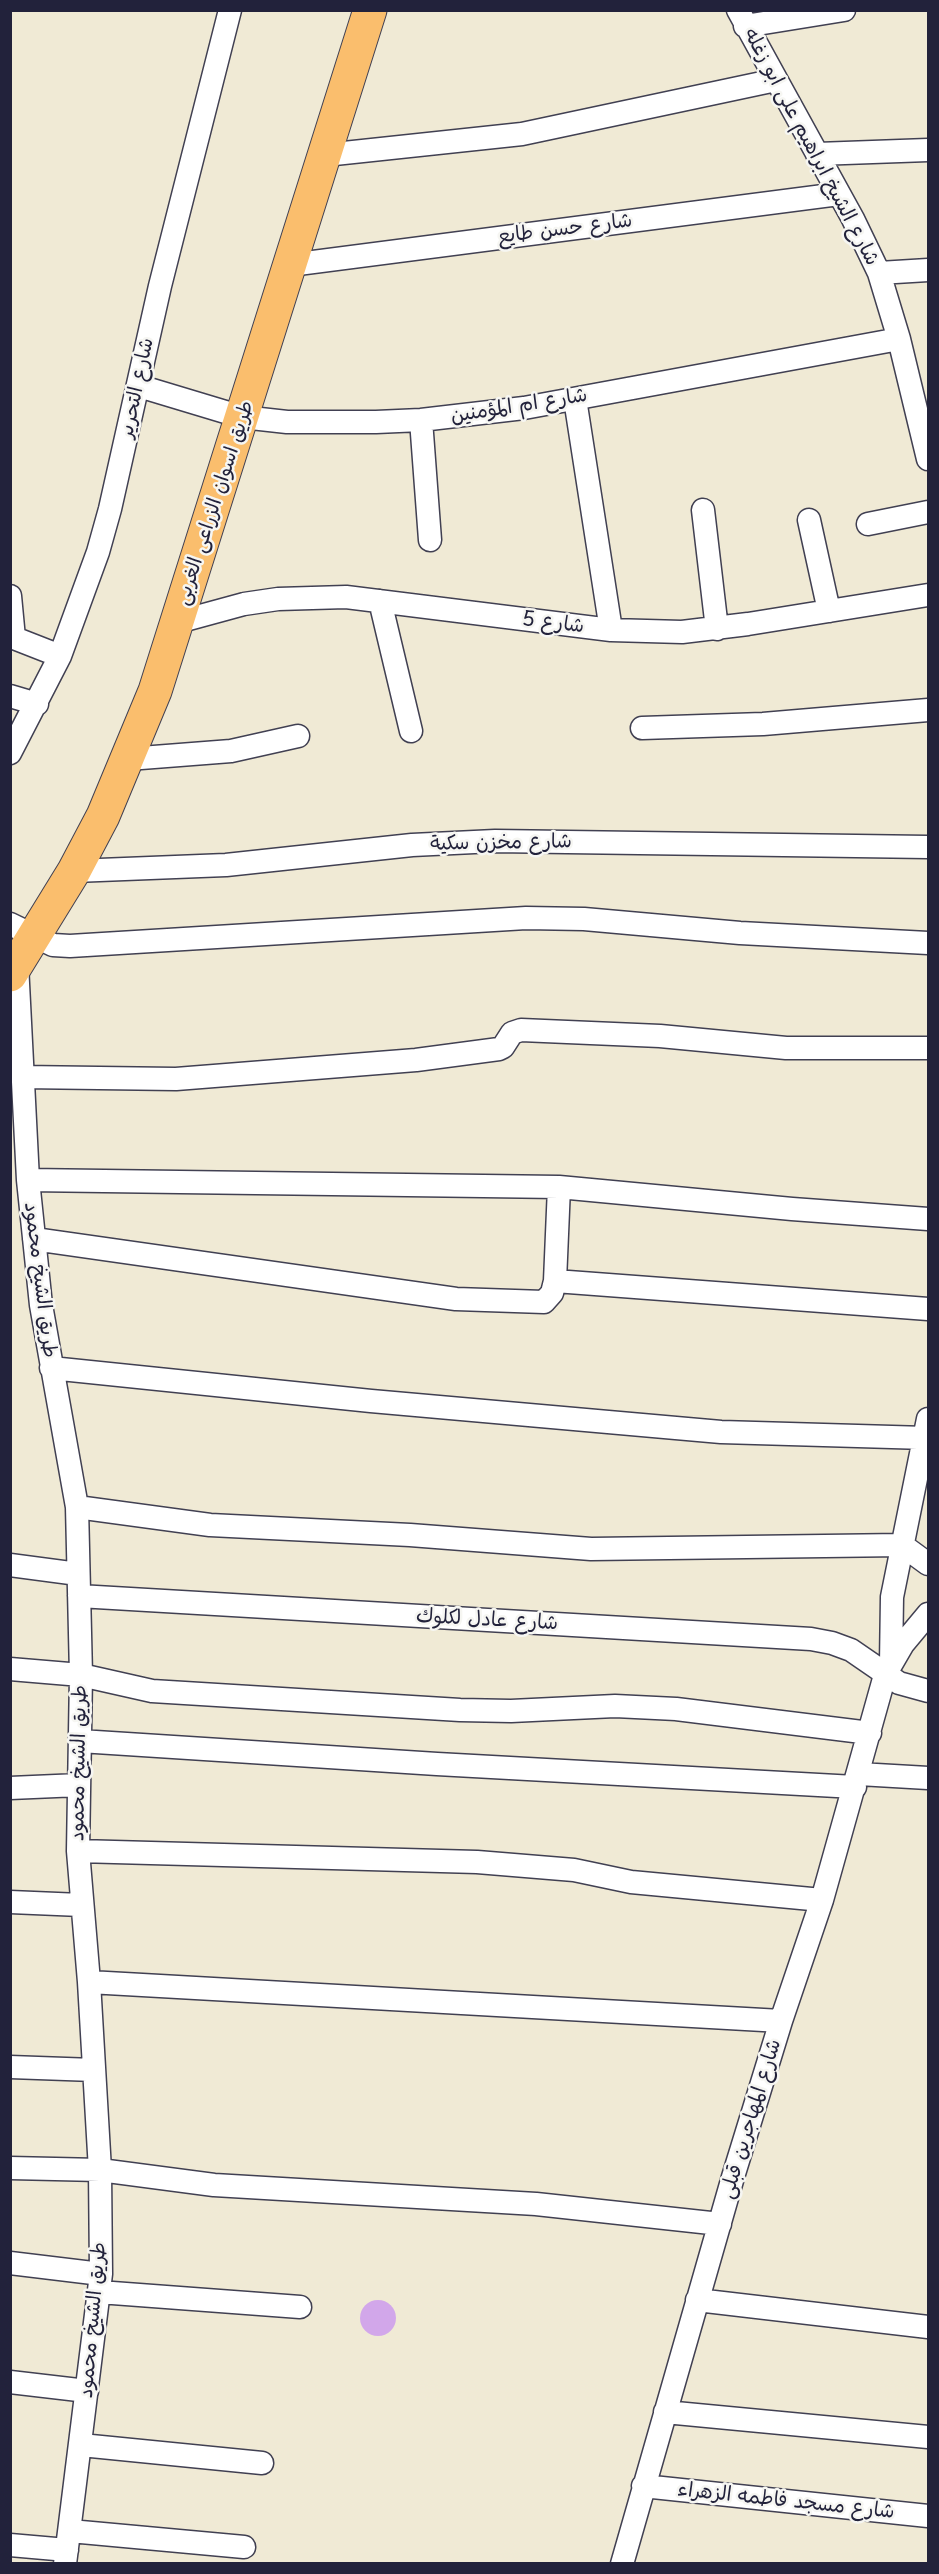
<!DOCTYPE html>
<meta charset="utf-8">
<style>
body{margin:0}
#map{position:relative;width:939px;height:2574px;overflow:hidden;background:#f0ead5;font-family:"Playpen Sans",sans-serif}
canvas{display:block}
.frame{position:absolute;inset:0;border:12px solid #22223b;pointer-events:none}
</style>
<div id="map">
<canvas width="939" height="2574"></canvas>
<div class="frame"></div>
</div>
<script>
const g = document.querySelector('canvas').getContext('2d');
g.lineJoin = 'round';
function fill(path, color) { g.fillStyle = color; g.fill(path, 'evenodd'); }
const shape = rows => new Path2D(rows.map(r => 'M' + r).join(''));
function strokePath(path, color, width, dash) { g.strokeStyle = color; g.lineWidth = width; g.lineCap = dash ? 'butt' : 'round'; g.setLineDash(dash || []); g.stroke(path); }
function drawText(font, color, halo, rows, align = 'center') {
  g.font = font + ' "Playpen Sans","Playpen Sans Arabic",sans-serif'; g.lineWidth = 5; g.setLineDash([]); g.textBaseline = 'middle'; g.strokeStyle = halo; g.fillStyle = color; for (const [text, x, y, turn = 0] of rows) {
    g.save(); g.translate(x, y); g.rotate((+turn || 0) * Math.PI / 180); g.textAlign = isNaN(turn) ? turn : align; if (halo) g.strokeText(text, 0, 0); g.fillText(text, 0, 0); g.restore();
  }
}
const building = shape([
 '360 2318a18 18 0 1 1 36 0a18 18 0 1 1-36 0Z'
]);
const street = shape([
 [738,10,853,219,879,273,899,339,928,459],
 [745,26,844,10],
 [817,154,928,150],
 [325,155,522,134,776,80],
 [290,265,839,194],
 [879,273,928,270],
 [139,386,242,417,287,422,376,422,421,420,524,408,899,339],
 [575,399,611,630],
 [421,420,430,540],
 [703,510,717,629],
 [809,520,829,611],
 [868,524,928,512],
 [10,596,14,638,60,656],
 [380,601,411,731],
 [178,622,244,604,278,599,346,597,611,630,682,632,748,624,928,595],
 [10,696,37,704],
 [642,728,763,724,928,710],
 [10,753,60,656,98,552,110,509,160,286,230,10],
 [128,759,231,751,298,736],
 [74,871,226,865,412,845,495,841,928,847],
 [10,924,53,945,70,946,526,918,584,919,740,933,928,943],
 [17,964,28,1180,41,1305,77,1507,81,1675,78,1851,89,1982,100,2170,101,2274,65,2564],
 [22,1077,176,1079,416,1060,499,1049,503,1047,512,1033,521,1030,660,1036,786,1048,928,1048],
 [28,1180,559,1187,792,1209,928,1219],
 [34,1239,456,1299,544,1302,552,1293,555,1281,559,1187],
 [555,1281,928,1309],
 [51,1368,371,1401,721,1432,926,1438],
 [77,1507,210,1525,410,1535,591,1549,902,1545,928,1564],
 [10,1565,78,1574],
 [79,1596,811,1639,832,1643,851,1650,899,1683,928,1691],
 [891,1664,892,1597,928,1419],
 [10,1669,81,1675,152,1691,460,1710,511,1711,615,1706,676,1709,870,1733],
 [80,1741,437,1764,855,1787],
 [859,1774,928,1778],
 [10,1788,79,1785],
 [78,1851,477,1862,574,1870,631,1882,822,1900],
 [10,1902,81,1905],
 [89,1982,781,2021],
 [10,2067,94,2070],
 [10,2168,100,2170,214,2185,536,2204,720,2224],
 [10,2263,101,2274],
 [99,2292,300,2307],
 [697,2300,928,2327],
 [10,2382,87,2391],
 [665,2412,928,2437],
 [81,2445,262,2463],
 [643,2486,928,2516],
 [70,2531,244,2547],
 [10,2545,67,2550],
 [622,2564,733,2177,781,2021,822,1900,885,1675,903,1644,928,1614]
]);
const primary = shape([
 [10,975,74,871,103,816,155,691,370,10]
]);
const streetNames = [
 ["شارع الشيخ ابراهيم على ابو زغله",811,147,62],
 ["شارع حسن طايع",565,229,-7],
 ["شارع التحرير",137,388,-78],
 ["شارع ام المؤمنين",519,406,-9],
 ["طريق اسوان الزراعى الغربى",215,503,-72],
 ["شارع 5",553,623,7],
 ["شارع مخزن سكية",501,843,-1],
 ["طريق الشيخ محمود",40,1280,83],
 ["شارع عادل لكلوك",487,1620,3],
 ["طريق الشيخ محمود",79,1763,-89],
 ["شارع المهاجرين قبلى",751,2119,-73],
 ["طريق الشيخ محمود",93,2320,-85],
 ["شارع مسجد فاطمه الزهراء",786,2501,6]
];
fill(building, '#d2a7ea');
strokePath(street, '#414052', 25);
strokePath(primary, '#414052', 35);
strokePath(street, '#fff', 22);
strokePath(primary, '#fabe6d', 33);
drawText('20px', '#22223b', '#f6f6f2', streetNames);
</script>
